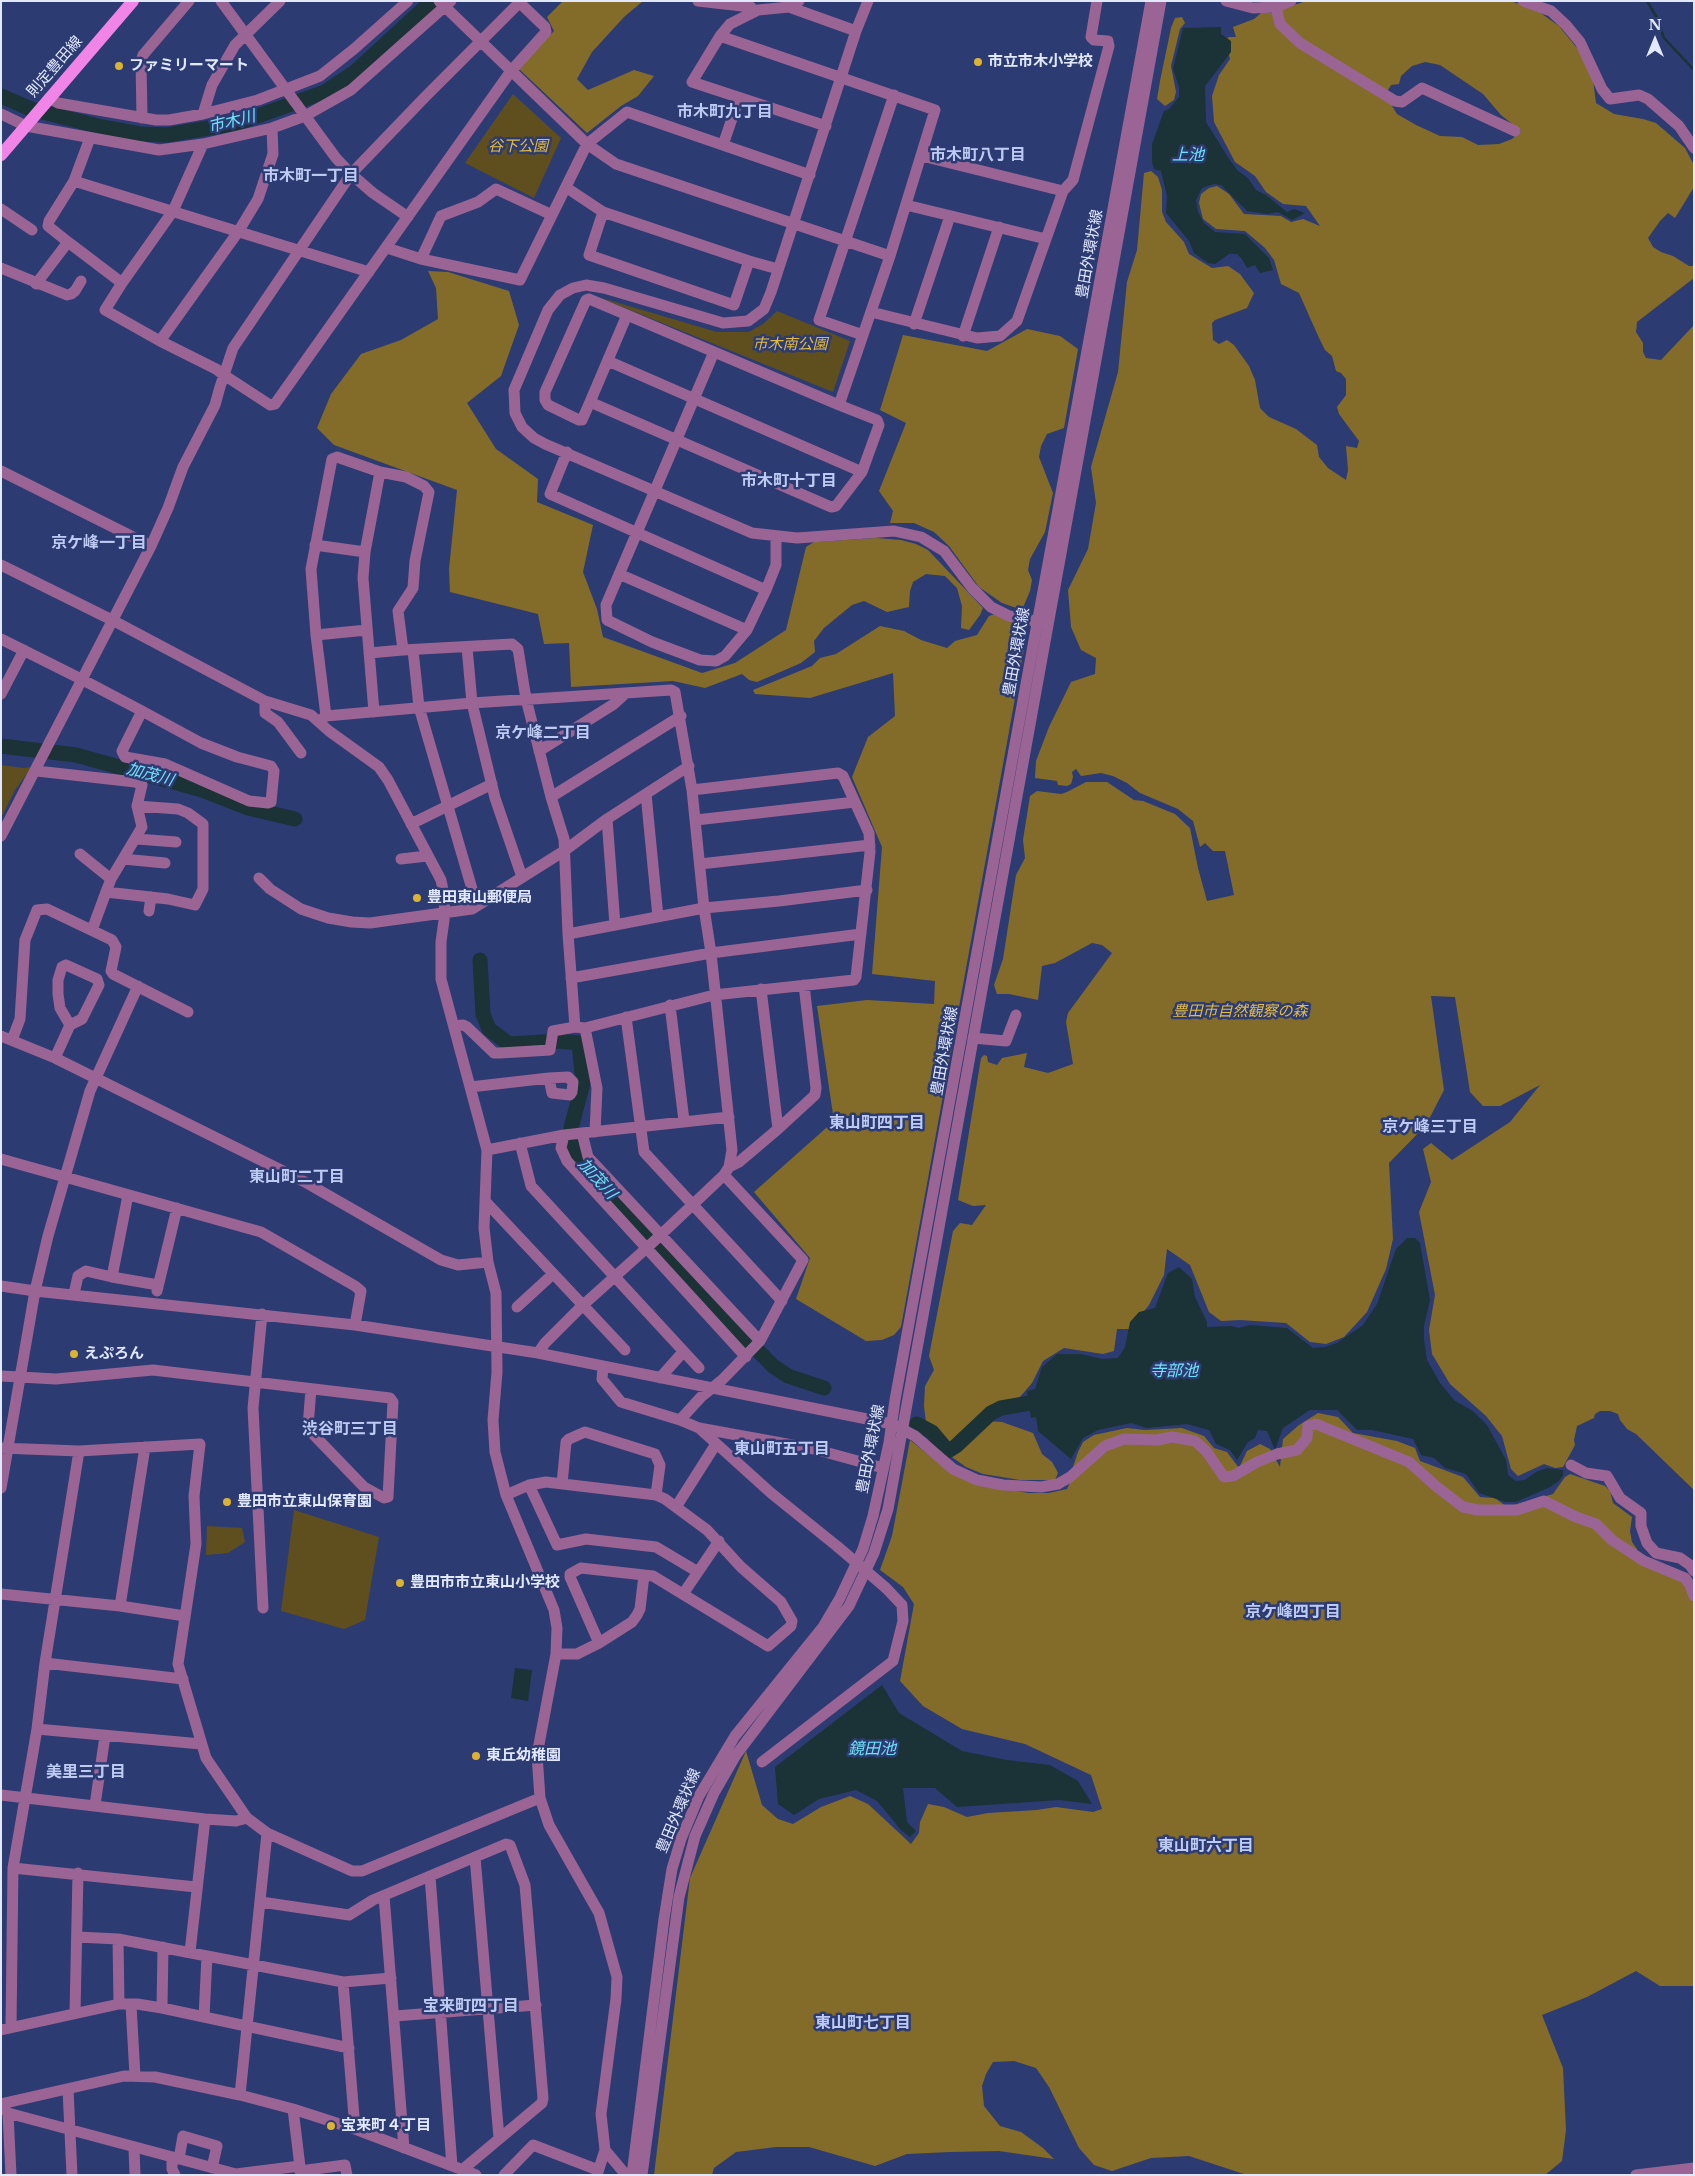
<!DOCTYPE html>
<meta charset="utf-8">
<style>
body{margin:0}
#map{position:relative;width:1695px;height:2176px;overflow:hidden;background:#2d3b73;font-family:"Libre Baskerville",serif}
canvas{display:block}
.frame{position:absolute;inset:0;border:2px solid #e2e9fe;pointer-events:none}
.north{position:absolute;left:1630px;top:15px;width:50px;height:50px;-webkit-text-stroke:4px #2d3b73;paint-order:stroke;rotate:0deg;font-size:14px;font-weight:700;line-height:20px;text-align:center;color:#e2e9fe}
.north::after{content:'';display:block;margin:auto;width:18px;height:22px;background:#e2e9fe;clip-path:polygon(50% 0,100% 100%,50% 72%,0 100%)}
</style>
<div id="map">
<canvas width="1695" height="2176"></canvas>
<div class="frame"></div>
<div class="north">N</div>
</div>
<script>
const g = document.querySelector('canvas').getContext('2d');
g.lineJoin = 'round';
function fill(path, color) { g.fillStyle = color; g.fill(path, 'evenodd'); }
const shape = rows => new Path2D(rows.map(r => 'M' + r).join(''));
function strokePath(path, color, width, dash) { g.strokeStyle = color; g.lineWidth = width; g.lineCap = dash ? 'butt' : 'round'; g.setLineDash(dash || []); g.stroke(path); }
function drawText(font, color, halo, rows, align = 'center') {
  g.font = font + ' "Libre Baskerville","Noto Sans JP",serif'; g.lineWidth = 5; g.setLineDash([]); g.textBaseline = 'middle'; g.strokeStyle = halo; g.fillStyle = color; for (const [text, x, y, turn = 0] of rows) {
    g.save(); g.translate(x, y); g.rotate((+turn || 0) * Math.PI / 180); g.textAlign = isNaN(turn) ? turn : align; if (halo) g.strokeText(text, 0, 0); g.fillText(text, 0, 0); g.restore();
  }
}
const green = shape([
 [513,94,561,138,534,198,465,163],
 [598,297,717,332,749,332,763,324,777,311,850,341,833,392],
 [1,765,23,768,32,767,15,790,1,818],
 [294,1510,379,1537,365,1620,344,1629,281,1611],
 [207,1526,242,1528,245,1542,228,1553,206,1555]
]);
const forest = shape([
 [563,1,643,1,624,17,592,52,577,79,588,90,634,70,654,76,638,96,621,106,587,133,518,68,554,31,547,17],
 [1306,1,1510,1,1535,9,1559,26,1581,53,1592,72,1596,103,1614,114,1643,119,1656,123,1685,148,1694,165,1694,187,1675,218,1668,213,1660,221,1648,238,1653,247,1661,252,1673,256,1689,266,1694,266,1694,278,1637,322,1636,332,1643,343,1643,352,1646,358,1661,360,1694,325,1694,1490,1636,1434,1627,1429,1620,1420,1618,1414,1610,1411,1600,1411,1595,1414,1594,1418,1577,1426,1574,1440,1575,1445,1563,1467,1555,1468,1544,1464,1518,1476,1511,1469,1502,1436,1486,1416,1450,1384,1432,1354,1429,1330,1435,1295,1419,1212,1431,1182,1423,1149,1431,1143,1452,1160,1510,1122,1540,1085,1500,1106,1483,1106,1470,1092,1455,997,1431,996,1444,1090,1426,1125,1389,1163,1393,1239,1386,1269,1367,1312,1344,1337,1326,1344,1310,1342,1286,1323,1240,1320,1221,1321,1209,1312,1190,1265,1167,1249,1164,1275,1149,1305,1130,1329,1117,1329,1114,1351,1103,1354,1064,1348,1043,1361,1032,1383,1019,1398,989,1408,973,1421,948,1446,926,1423,924,1406,925,1386,934,1370,929,1356,953,1231,960,1223,972,1225,986,1205,973,1206,958,1200,981,1058,984,1055,987,1056,988,1062,997,1065,1002,1058,1027,1053,1024,1067,1048,1073,1073,1064,1066,1022,1068,1013,1112,953,1102,945,1092,943,1055,963,1042,966,1038,1000,1009,994,997,994,994,985,1003,959,1016,875,1025,858,1023,840,1030,796,1037,791,1061,794,1067,792,1086,782,1107,782,1134,800,1143,801,1175,814,1190,828,1198,868,1207,901,1234,895,1225,851,1213,851,1205,843,1200,847,1193,821,1178,809,1140,793,1127,783,1113,776,1101,773,1081,776,1076,769,1072,772,1073,777,1071,784,1067,786,1058,785,1057,781,1035,778,1036,761,1049,727,1071,682,1095,674,1096,658,1081,650,1071,627,1068,590,1088,549,1096,503,1091,467,1118,372,1127,282,1137,250,1144,173,1151,171,1158,177,1162,190,1162,212,1166,222,1184,242,1189,254,1212,268,1228,266,1240,274,1254,293,1247,308,1215,320,1212,323,1213,340,1219,344,1227,340,1234,345,1249,366,1255,380,1260,408,1269,417,1296,429,1317,445,1319,457,1328,468,1346,480,1348,470,1346,446,1357,448,1359,441,1339,414,1337,407,1346,395,1346,379,1341,373,1336,371,1332,356,1325,350,1319,338,1299,293,1281,284,1274,260,1265,248,1245,231,1216,229,1203,219,1199,203,1201,194,1209,188,1217,186,1229,194,1244,214,1281,216,1291,222,1303,219,1320,226,1306,206,1283,204,1266,192,1255,176,1235,162,1214,122,1212,96,1219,75,1230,59,1225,40,1229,37,1236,37,1233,27,1254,19,1261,13,1274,13,1277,23,1389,101,1397,114,1416,125,1440,136,1462,137,1478,145,1499,144,1512,139,1521,131,1501,115,1483,94,1440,65,1425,62,1412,66,1401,76,1399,84,1391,85,1387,92,1285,29,1280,10],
 [1182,17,1185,23,1180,29,1171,66,1176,92,1174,100,1165,106,1157,99,1160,81,1171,28,1175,18],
 [428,271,448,272,509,291,519,325,501,376,467,403,496,449,538,479,537,502,593,525,583,572,597,609,603,637,702,673,735,663,786,630,806,547,814,542,876,538,901,540,916,544,928,550,983,608,980,615,969,630,961,628,962,606,957,588,945,576,926,574,913,582,910,591,909,607,887,612,864,601,852,605,824,628,814,641,815,652,801,663,757,682,749,680,742,674,705,688,673,681,571,687,569,643,544,644,538,614,450,592,449,569,457,490,334,445,317,428,331,394,361,354,401,340,438,319,436,288],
 [1027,329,1060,336,1078,349,1064,428,1047,434,1041,446,1039,457,1053,493,1045,532,1030,559,1028,570,1032,580,1030,591,1022,610,1002,603,979,587,949,546,934,532,914,523,890,523,893,511,879,491,906,423,880,410,903,335,987,351],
 [995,614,1020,622,1027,632,901,1327,894,1335,882,1340,866,1341,796,1299,810,1258,754,1192,834,1121,817,1006,867,1000,934,1004,935,981,872,974,882,847,852,777,868,737,895,716,893,673,810,698,755,694,753,690,812,666,820,658,836,654,880,626,904,631,921,640,947,648,955,641,977,635,989,616],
 [1318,1413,1338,1417,1353,1433,1397,1441,1415,1448,1420,1461,1463,1477,1480,1497,1495,1498,1507,1507,1553,1494,1565,1477,1570,1474,1605,1486,1610,1491,1613,1503,1632,1517,1630,1531,1632,1542,1637,1549,1638,1560,1688,1584,1694,1606,1694,1986,1660,1986,1636,1971,1587,1997,1542,2015,1563,2068,1566,2130,1562,2161,1545,2175,1247,2175,1189,2156,1151,2158,1112,2171,1094,2165,1079,2148,1049,2087,1036,2068,1014,2061,993,2062,986,2074,982,2086,984,2106,1000,2126,1021,2132,1043,2148,1054,2159,999,2151,950,2152,907,2154,875,2166,809,2147,776,2147,736,2152,714,2168,712,2175,654,2175,690,1878,746,1751,762,1805,778,1819,793,1824,821,1807,850,1796,868,1804,911,1844,919,1833,920,1822,928,1804,944,1807,967,1817,988,1813,1037,1810,1056,1807,1093,1812,1102,1809,1091,1775,1025,1744,962,1729,923,1706,900,1681,914,1604,903,1587,880,1570,892,1536,910,1440,949,1471,981,1485,1028,1493,1049,1493,1067,1489,1072,1478,1073,1467,1078,1452,1083,1442,1094,1435,1127,1428,1145,1430,1182,1428,1204,1436,1214,1448,1227,1452,1239,1468,1247,1451,1260,1444,1270,1449,1280,1467,1283,1439,1299,1425],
 [986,1421,1002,1422,1033,1433,1042,1454,1052,1462,1056,1469,1058,1473,1055,1480,1020,1480,983,1474,966,1467,949,1455]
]);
const water = shape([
 [1221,27,1221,34,1231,41,1231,52,1205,86,1206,122,1229,159,1238,171,1248,178,1256,190,1266,195,1287,212,1294,209,1305,213,1292,220,1278,212,1268,214,1247,211,1221,185,1214,184,1202,188,1196,200,1198,212,1204,223,1215,232,1245,234,1269,258,1273,270,1260,273,1255,265,1247,268,1242,259,1237,254,1229,254,1215,264,1208,263,1194,253,1189,241,1166,213,1167,196,1161,171,1154,169,1152,162,1152,144,1164,111,1169,109,1179,97,1179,87,1173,69,1183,28],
 [1407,1238,1415,1238,1420,1243,1430,1300,1424,1326,1424,1340,1427,1360,1440,1383,1455,1401,1473,1411,1487,1425,1506,1460,1508,1475,1516,1481,1525,1480,1536,1472,1547,1468,1563,1470,1563,1475,1559,1481,1550,1487,1516,1502,1505,1502,1479,1493,1466,1474,1445,1468,1434,1458,1421,1455,1413,1439,1372,1430,1357,1430,1337,1410,1310,1410,1283,1428,1275,1450,1267,1431,1258,1430,1255,1438,1248,1442,1237,1460,1230,1450,1216,1444,1209,1430,1187,1424,1147,1428,1131,1423,1098,1430,1083,1438,1071,1459,1038,1431,1036,1417,1031,1418,1027,1391,1035,1389,1042,1367,1057,1354,1081,1354,1102,1359,1118,1358,1125,1347,1130,1322,1139,1312,1155,1308,1168,1273,1179,1267,1192,1279,1195,1297,1207,1322,1207,1327,1231,1326,1239,1328,1250,1325,1287,1328,1313,1348,1325,1347,1337,1343,1363,1325,1377,1304,1396,1249],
 [515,1668,532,1670,528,1701,511,1698],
 [882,1685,899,1713,962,1751,1007,1760,1050,1765,1078,1781,1092,1804,1059,1800,957,1807,935,1788,903,1788,907,1822,916,1831,910,1837,901,1830,877,1801,856,1790,819,1799,794,1815,778,1804,775,1767]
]);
const stream = shape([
 [1647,1,1656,16,1664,38,1694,70]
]);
const river = shape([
 [1,96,31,109,102,127,140,134,167,135,238,123,325,92,355,72,432,1],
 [1,746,76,755,202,790,248,808,295,819],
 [480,960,483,1014,489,1029,509,1044,559,1041,579,1043,583,1083,571,1128,570,1137,573,1152,657,1247,773,1366,788,1376,824,1388],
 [917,1424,932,1432,948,1451,956,1446,991,1413,1001,1408,1030,1403]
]);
const minor = shape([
 [221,1,336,158,351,174,373,193,408,217],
 [439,1,587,144,616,164,890,256],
 [698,1,751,7],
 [799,1,789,7,758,10,730,24,720,36,692,82,826,126],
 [868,1,856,31,771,292,764,309,748,321,723,323,604,288,586,285,573,288,560,295,548,310,514,390,515,413,522,427,534,438,545,444,752,533,797,538,894,531,921,537,944,551,972,588,991,607,1009,616,1045,623],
 [1226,1,1253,8,1276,7,1291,1],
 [1523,1,1551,11,1566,25,1580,42,1602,89,1610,99,1639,95,1648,99,1679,126,1694,148],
 [789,7,856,31],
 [1276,7,1280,24,1300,43,1395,101,1402,102,1422,88,1515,131],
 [720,36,935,110,890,256,839,405],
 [49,98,58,103,156,120,169,120,203,114,258,100,320,76,354,49,408,1],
 [1,114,26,126,159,150,203,144,272,128,305,116,351,90,451,1],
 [203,114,212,85,235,45,280,1],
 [142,118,141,61,143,55,189,1],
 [90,138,74,181,49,221,48,226,68,242,122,283],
 [723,145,739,98],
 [922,156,1063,191],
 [74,181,369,272],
 [567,188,603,212,749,261,778,269],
 [906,205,1046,239],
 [1,209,32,230],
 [603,212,589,255,734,305,749,261],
 [387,248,421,259,520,280,587,144,627,112,810,175],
 [421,259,441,216,478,202,496,189,552,215],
 [1,268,67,295,71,294,75,291,81,281],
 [36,284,68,242],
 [871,312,977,338,1000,336,1017,321,1063,191,1073,180,1109,46,1108,41,1094,40,1091,37,1097,1],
 [914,324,950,216],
 [863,335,819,320,894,95],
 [963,336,999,227],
 [160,341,238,232,258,199,273,154,272,128],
 [714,352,606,605,607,620,652,642,700,660,716,661,725,656,747,630,766,590,776,565,776,537],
 [608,361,862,472],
 [590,402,831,507,836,506,862,472,879,425,877,420,839,405,627,315,589,299,586,300,545,392,545,400,548,405,579,420,582,420,590,402,627,315],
 [567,452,550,494,766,590],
 [1,471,151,546],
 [315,545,365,552],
 [1,565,114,621,265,701,311,715,329,731,379,767,388,780,441,880,443,890,445,913,441,942,441,979,487,1150,484,1228,488,1262],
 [619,574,747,630],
 [316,635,367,630],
 [1,639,83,680,142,711,201,743,237,757,271,766,274,771,271,802,268,803,249,801,165,764,125,757,122,751,142,711],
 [467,647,472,703,495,798,522,877],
 [413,650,419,707,477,906],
 [369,653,403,650],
 [1,694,24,650],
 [265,701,265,713,278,722,301,753],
 [374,712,363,578,365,552,380,472],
 [326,716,316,635,311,569,332,459,337,457,380,472,406,477,424,486,429,492,415,561,413,588,398,611,403,650,512,644,518,649,526,699,551,797,564,839,568,934,575,1027,585,1028,714,995,854,980,856,977,870,852,869,833,843,776,838,773,692,790],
 [322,719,326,716,472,703,671,690,675,692,692,790,704,908,711,953,732,1150,729,1167],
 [539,751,614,704,626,693],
 [37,771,135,782,142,785,137,806,142,827,111,879,106,892,168,899,195,905,203,889,203,824,188,813,178,809,137,806],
 [646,794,658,917],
 [551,797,681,716],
 [607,819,615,925],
 [696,820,855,802],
 [411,824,492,784],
 [1,836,151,546,168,508,183,467,215,405,220,387,233,348,351,174,425,97,516,6,521,4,545,27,546,32,511,71,275,404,270,405,224,375,216,369,160,341,105,310,122,283,173,211,203,144],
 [137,839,176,842],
 [80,854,111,879],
 [123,859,165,863],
 [401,859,427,856],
 [700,864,870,845],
 [259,878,270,889,301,909,328,918,352,922,370,923,472,909,564,851,607,819,689,766],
 [149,911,151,897],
 [92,930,106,892],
 [568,934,704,908,779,901,867,890],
 [66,965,97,979,99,985,82,1019,70,1025,60,1008,58,994,58,980,62,967,66,965],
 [571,978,711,953,861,934],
 [761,989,778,1129],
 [670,1005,684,1121],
 [626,1017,644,1152,782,1301],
 [454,1026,463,1025,467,1027,494,1053,500,1053,550,1050,553,1031,575,1027],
 [585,1028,597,1088,595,1132],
 [1,1036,55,1058,305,1182,441,1260,458,1265,488,1262,496,1293,497,1372,493,1420,495,1452,506,1495,554,1610,557,1628,556,1654,537,1755,540,1798,549,1825,599,1913,617,1977,616,1999,601,2114,605,2150,597,2175],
 [973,1038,1006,1041,1016,1015],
 [12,1040,20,1019,25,940,37,910,47,909,112,940,116,947,111,971,113,974,188,1012],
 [55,1058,70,1025],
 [470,1087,549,1078,568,1077,573,1082,572,1092,570,1095,552,1093,549,1078],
 [582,1133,588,1157,760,1341],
 [564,1135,561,1148,567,1161,746,1357],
 [520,1143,531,1186,699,1368],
 [487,1150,564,1135,729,1117],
 [1,1159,261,1232,355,1286,361,1291,355,1325],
 [128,1195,112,1277,158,1285],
 [485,1201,625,1350],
 [1,1286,35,1291,355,1325,538,1353,892,1424,915,1436,953,1469,977,1480,1003,1485,1041,1487,1058,1484,1070,1477,1105,1446,1124,1439,1157,1440,1172,1437,1195,1441,1207,1452,1224,1477,1233,1476,1257,1462,1277,1454,1297,1450,1307,1438,1308,1426,1316,1424,1409,1462,1437,1487,1463,1507,1478,1510,1517,1510,1544,1501,1576,1517,1596,1524,1612,1540,1644,1561,1685,1578,1690,1585,1694,1596],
 [157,1291,177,1208],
 [74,1294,78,1276,86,1271,112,1277],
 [517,1307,553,1274],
 [262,1314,253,1408,263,1608],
 [538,1353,545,1343,582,1306,650,1245,724,1175,729,1167,739,1162,778,1129,815,1095,816,1088,804,985],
 [603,1367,602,1379,621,1402,680,1420,699,1428,814,1449,883,1468],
 [1,1376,56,1379,153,1370,390,1398,393,1402,388,1497,384,1498,364,1487,310,1431,308,1427,311,1389],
 [660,1378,683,1352],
 [680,1420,701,1397,722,1380,760,1341,803,1260,724,1175],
 [699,1428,771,1493,838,1547],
 [1,1448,79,1451,200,1444,194,1496,196,1544,178,1664,206,1758,247,1818,267,1833,352,1871,362,1871,540,1798],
 [1571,1465,1586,1473,1607,1476,1620,1498,1641,1513,1641,1526,1647,1543,1656,1553,1680,1558,1690,1565,1694,1571],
 [562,1484,566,1442,569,1439,585,1432,655,1454,660,1465,656,1495],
 [529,1485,557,1545,586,1539,656,1547,698,1572,683,1594],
 [1,1488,35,1291,48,1236,90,1091,138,986],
 [506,1495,529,1485,546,1482,656,1495,665,1499,707,1530,741,1567,781,1602,792,1621,791,1626,768,1646,653,1576,581,1568,570,1574,570,1577,599,1643,577,1654,556,1654],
 [676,1507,716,1444],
 [698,1572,719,1541],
 [1,1594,120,1606,185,1616],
 [120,1606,145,1447],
 [599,1643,632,1622,637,1615,640,1609,644,1575],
 [45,1663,183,1679],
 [37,1729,201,1744],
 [762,1762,893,1661,903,1621,902,1605,886,1588],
 [1,1795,205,1819,236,1821,247,1818],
 [95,1805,105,1736],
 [475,1857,499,2138],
 [13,1868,196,1887],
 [430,1876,452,2166],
 [384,1896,404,2148],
 [261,1902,349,1915,373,1900,506,1844,510,1845,525,1885,543,2098,542,2103,462,2170],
 [77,1937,118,1939,343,1982,391,1978],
 [118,1939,119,2004],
 [190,1952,205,1819],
 [343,1982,355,2129],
 [131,2005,135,2076],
 [162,2008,163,1947],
 [75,2013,78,1873],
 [395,2016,536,2005],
 [204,2017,207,1956],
 [11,2027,13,1868,37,1729,45,1663,79,1451],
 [1,2030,119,2004,137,2004,162,2008,349,2048],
 [68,2089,72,2175],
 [240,2095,267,1833],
 [1,2104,124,2076,155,2077,240,2095,293,2109,355,2129,476,2175],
 [1,2106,8,2113,236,2174,300,2166],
 [293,2109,301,2175],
 [8,2113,11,2175],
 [134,2148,135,2175],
 [605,2150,626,2175],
 [172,2158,172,2169,175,2175],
 [179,2159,183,2136,217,2146,212,2168],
 [300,2171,345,2165,347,2175],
 [504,2175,533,2145,598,2170],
 [632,2175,664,1919,672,1869,681,1839,699,1796,735,1736,823,1627,840,1598,863,1549,873,1516,889,1443,895,1400,1151,1],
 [642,2175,679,1897,695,1836,714,1793,736,1755,849,1606,874,1553,888,1509,1161,1],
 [1636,2175,1694,2168]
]);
const major = shape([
 [1,155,133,1]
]);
const minorBridge = shape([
 [838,1547,886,1588]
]);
const markers = [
 [978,62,5,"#dbb333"],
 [119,66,5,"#dbb333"],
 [417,898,5,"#dbb333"],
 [74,1354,5,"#dbb333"],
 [227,1502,5,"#dbb333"],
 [400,1583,5,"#dbb333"],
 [476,1756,5,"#dbb333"],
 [331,2126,5,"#dbb333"]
];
const poiNames = [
 ["市立市木小学校",988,62],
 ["ファミリーマート",129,66],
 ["豊田東山郵便局",427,898],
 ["えぷろん",84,1354],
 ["豊田市立東山保育園",237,1502],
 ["豊田市市立東山小学校",410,1583],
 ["東丘幼稚園",486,1756],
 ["宝来町４丁目",341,2126]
];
const streetNames = [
 ["則定豊田線",55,67,-49],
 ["豊田外環状線",1090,254,-80],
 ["豊田外環状線",1017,652,-80],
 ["豊田外環状線",945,1051,-80],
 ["豊田外環状線",871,1449,-79],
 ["豊田外環状線",679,1811,-67]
];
const parkNames = [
 ["谷下公園",518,147],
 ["市木南公園",790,345],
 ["豊田市自然観察の森",1240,1012]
];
const neighbourhoodNames = [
 ["市木町九丁目",725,112],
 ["市木町八丁目",978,155],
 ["市木町一丁目",311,176],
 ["市木町十丁目",789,481],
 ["京ケ峰一丁目",99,543],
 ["京ケ峰二丁目",543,733],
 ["東山町四丁目",877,1123],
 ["京ケ峰三丁目",1430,1127],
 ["東山町二丁目",297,1177],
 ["渋谷町三丁目",350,1429],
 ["東山町五丁目",782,1449],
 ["京ケ峰四丁目",1293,1612],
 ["美里三丁目",86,1772],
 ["東山町六丁目",1206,1846],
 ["宝来町四丁目",471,2006],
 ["東山町七丁目",863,2023]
];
const waterNames = [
 ["市木川",232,122,-14],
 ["上池",1188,155],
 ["加茂川",150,775,15],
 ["加茂川",597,1179,48],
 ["寺部池",1174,1371],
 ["鏡田池",872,1749]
];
fill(green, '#5f4f1f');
fill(forest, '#836c29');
fill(water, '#1b3236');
strokePath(stream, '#1b3236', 2.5);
strokePath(river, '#1b3236', 15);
strokePath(minor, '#9a6594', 11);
strokePath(major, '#f084e7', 12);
strokePath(minorBridge, '#9a6594', 11);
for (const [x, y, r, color] of markers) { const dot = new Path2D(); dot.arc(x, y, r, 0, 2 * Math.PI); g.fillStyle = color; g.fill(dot); strokePath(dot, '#2d3b73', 2); }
drawText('bold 15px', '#e2e9fe', '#2d3b73', poiNames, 'left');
drawText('15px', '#e2e9fe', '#2d3b73', streetNames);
drawText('italic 15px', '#e3bb3f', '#2d3b73', parkNames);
drawText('bold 16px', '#bdcbf3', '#2d3b73', neighbourhoodNames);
drawText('italic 16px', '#6ee2f6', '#2d3b73', waterNames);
</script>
